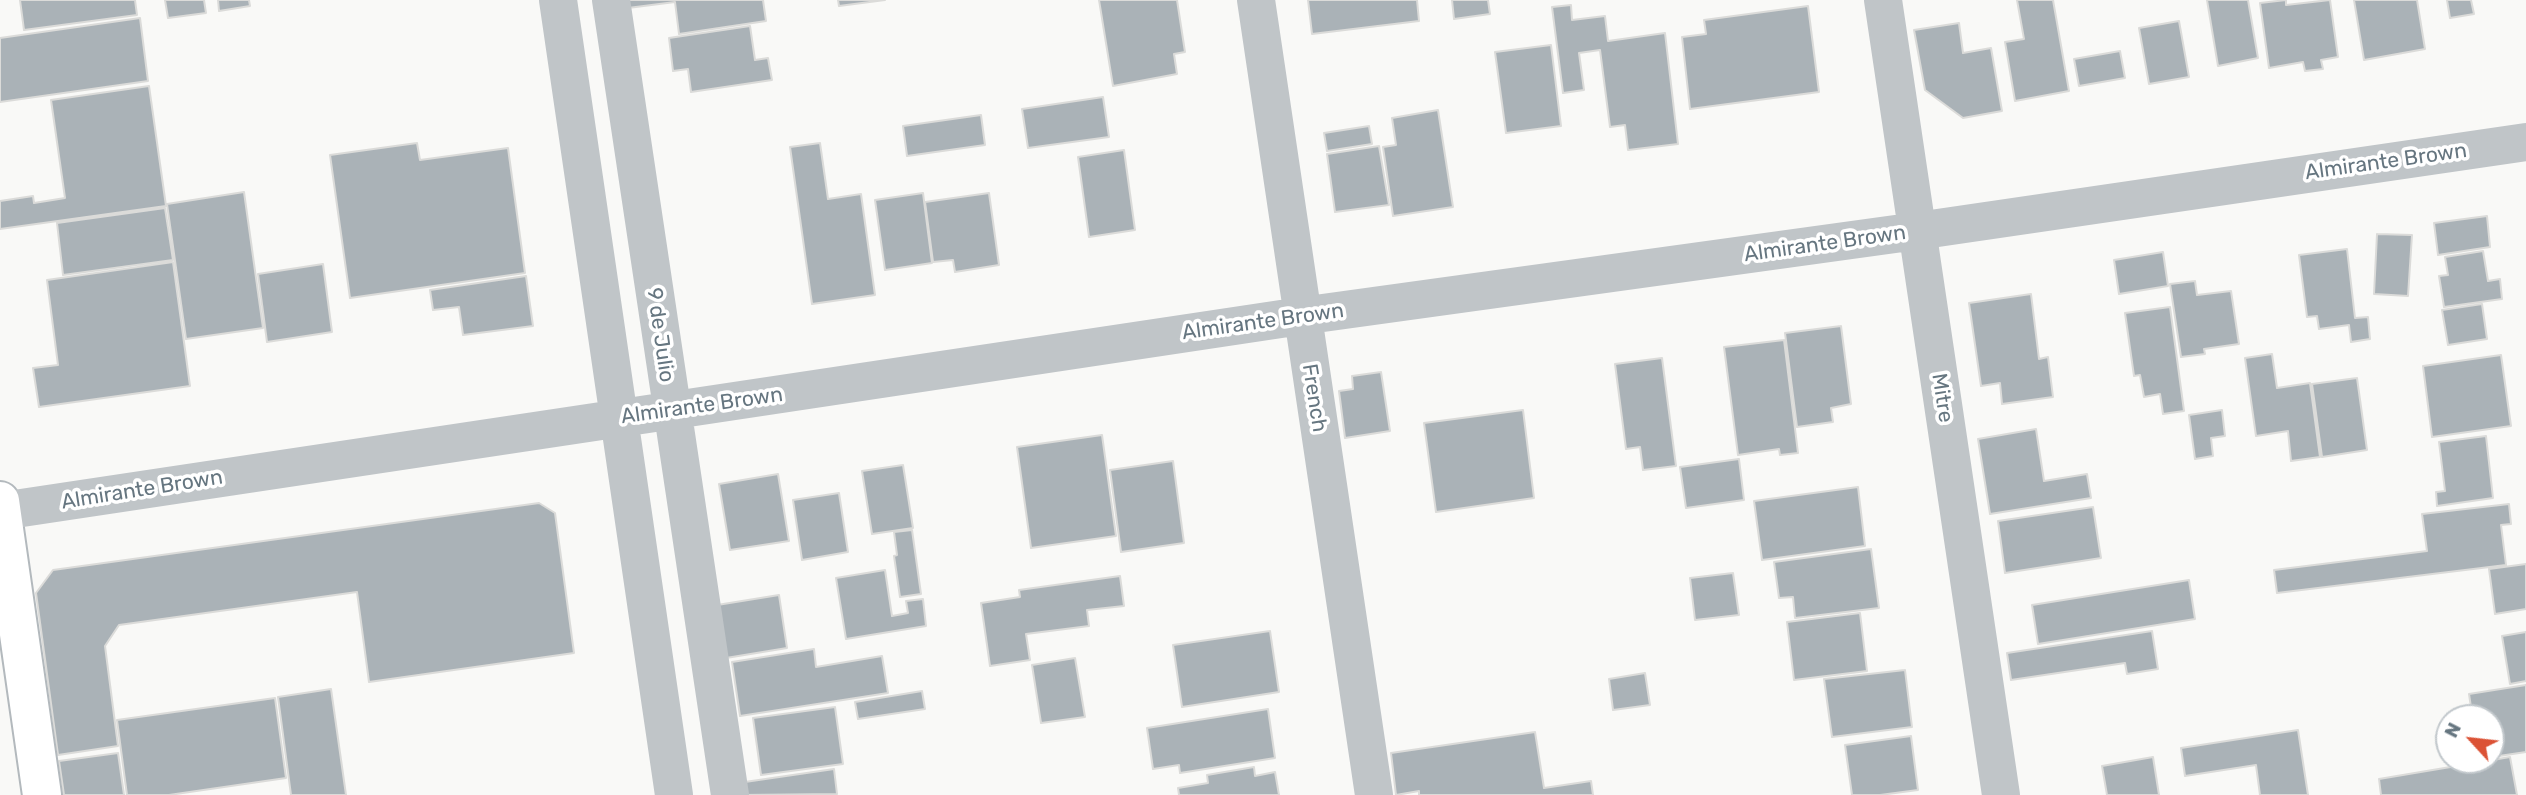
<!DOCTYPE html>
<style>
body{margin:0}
#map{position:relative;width:2526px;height:795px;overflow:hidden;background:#f9f9f7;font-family:Rubik,sans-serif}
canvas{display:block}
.north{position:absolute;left:2435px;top:704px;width:70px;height:70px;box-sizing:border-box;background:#fff;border:2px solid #c2c8cc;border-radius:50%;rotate:297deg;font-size:19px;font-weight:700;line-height:28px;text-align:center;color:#667680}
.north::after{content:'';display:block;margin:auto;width:24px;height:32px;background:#db5235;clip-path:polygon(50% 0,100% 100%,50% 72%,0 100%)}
</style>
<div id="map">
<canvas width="2526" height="795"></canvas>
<div class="north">N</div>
</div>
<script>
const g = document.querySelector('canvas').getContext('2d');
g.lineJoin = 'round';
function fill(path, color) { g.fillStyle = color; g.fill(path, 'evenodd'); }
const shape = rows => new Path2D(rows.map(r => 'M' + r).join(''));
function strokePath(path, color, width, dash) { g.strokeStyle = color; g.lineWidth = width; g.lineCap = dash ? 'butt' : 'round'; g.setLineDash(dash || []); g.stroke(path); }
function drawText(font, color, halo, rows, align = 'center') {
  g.font = font + ' Rubik,sans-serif'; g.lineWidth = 7; g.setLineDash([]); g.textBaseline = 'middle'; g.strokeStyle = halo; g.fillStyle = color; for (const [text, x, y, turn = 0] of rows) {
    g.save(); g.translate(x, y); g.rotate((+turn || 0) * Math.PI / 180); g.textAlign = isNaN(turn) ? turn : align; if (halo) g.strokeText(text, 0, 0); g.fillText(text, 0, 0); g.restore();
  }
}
const building = shape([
 [20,0,135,0,137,15,24,30,20,0],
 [165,0,204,0,206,13,168,18,165,0],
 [218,0,249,0,250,6,219,11,218,0],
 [626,0,763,0,766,21,679,34,675,2,628,8,626,0],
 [838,0,885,0,839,6,838,0],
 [1099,0,1177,0,1185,52,1174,54,1177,74,1113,86,1099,0],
 [1308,0,1417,0,1419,21,1312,34,1308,0],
 [1452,0,1488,0,1490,14,1454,19,1452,0],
 [2017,0,2053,0,2069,91,2015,101,2005,42,2024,39,2017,0],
 [2207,0,2248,0,2258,58,2218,66,2207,0],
 [2286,0,2286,5,2330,0,2338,57,2321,60,2323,69,2305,71,2303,62,2269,68,2260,3,2286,0],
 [2354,0,2417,0,2425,49,2364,60,2354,0],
 [2447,0,2471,0,2474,14,2450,18,2447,0],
 [1571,5,1572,20,1605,16,1608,41,1665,33,1678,144,1628,150,1625,125,1610,127,1600,50,1579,53,1584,90,1563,93,1552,7,1571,5],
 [1808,6,1819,92,1690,109,1682,37,1706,34,1704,20,1808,6],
 [140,18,148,81,0,102,0,38,140,18],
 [2179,21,2189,77,2149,84,2139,28,2179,21],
 [1959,23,1963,53,1991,48,2002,111,1963,118,1925,90,1914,30,1959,23],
 [750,26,755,60,768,58,772,80,691,92,688,69,673,71,669,38,750,26],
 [1551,45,1561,126,1506,133,1495,52,1551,45],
 [2120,51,2125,78,2079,86,2074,59,2120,51],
 [149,86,166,206,0,229,0,201,33,196,34,203,65,198,51,100,149,86],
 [1103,97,1109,137,1028,148,1022,109,1103,97],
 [1438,110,1453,207,1393,216,1383,147,1396,145,1392,118,1438,110],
 [981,115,985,145,907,156,903,126,981,115],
 [1369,126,1372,144,1327,151,1324,133,1369,126],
 [417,143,420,160,508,148,525,273,350,298,330,155,417,143],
 [820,143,828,199,861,194,875,295,812,304,790,147,820,143],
 [1379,146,1389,205,1335,212,1327,154,1379,146],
 [1124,150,1135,230,1089,237,1078,157,1124,150],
 [244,192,263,328,186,339,167,204,244,192],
 [923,193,932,263,885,270,875,200,923,193],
 [989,193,999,265,955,272,953,260,933,262,925,202,989,193],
 [165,208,173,260,63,275,57,223,165,208],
 [2487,216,2490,247,2438,255,2434,223,2487,216],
 [2377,234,2412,235,2408,296,2374,294,2377,234],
 [2347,249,2355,318,2368,317,2370,339,2351,342,2349,325,2319,329,2317,316,2307,317,2299,255,2347,249],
 [2483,251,2488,281,2500,279,2502,299,2444,307,2439,276,2448,275,2445,257,2483,251],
 [2163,252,2168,286,2119,294,2114,260,2163,252],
 [173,262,190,386,39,407,33,368,58,365,47,280,173,262],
 [323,264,332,332,267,342,258,274,323,264],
 [526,276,533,326,463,335,459,307,433,310,430,290,526,276],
 [2195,281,2197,295,2231,291,2239,344,2204,349,2205,354,2181,357,2170,284,2195,281],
 [2031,294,2039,359,2048,357,2053,397,2002,404,2000,383,1981,386,1969,303,2031,294],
 [2482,304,2487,339,2448,345,2442,310,2482,304],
 [2170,307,2184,411,2163,414,2160,394,2144,397,2140,375,2134,376,2125,313,2170,307],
 [1841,326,1851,404,1831,408,1833,422,1797,427,1785,333,1841,326],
 [1784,340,1798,453,1780,455,1779,449,1738,455,1724,347,1784,340],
 [2272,354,2277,388,2310,383,2320,457,2291,461,2288,431,2256,436,2245,358,2272,354],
 [2501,355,2511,426,2432,437,2423,366,2501,355],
 [1662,358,1676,466,1643,470,1640,447,1626,449,1615,364,1662,358],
 [1381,372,1390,431,1345,438,1339,391,1353,389,1352,376,1381,372],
 [2357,378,2367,450,2322,457,2312,384,2357,378],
 [1523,410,1534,498,1436,512,1424,423,1523,410],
 [2222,410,2225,436,2211,438,2213,456,2195,459,2189,415,2222,410],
 [2036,429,2044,481,2087,474,2091,498,1990,514,1978,439,2036,429],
 [1102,435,1116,536,1031,548,1017,447,1102,435],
 [2486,436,2493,498,2437,506,2436,492,2445,491,2439,442,2486,436],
 [1739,459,1744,500,1686,508,1680,467,1739,459],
 [1173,461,1184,543,1121,552,1110,470,1173,461],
 [903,465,913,528,872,534,862,471,903,465],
 [778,474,789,541,730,550,719,484,778,474],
 [1858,487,1865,546,1762,560,1754,501,1858,487],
 [839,493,848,552,802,560,793,500,839,493],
 [539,503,555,513,574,653,369,682,357,592,119,625,105,646,118,746,58,755,36,593,53,570,539,503],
 [2509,504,2511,524,2501,525,2506,565,2277,593,2274,570,2427,551,2422,514,2509,504],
 [2093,507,2101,558,2005,573,1998,521,2093,507],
 [912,530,921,594,900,597,894,556,897,555,894,532,912,530],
 [1871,549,1879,608,1795,618,1793,597,1779,598,1774,562,1871,549],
 [2526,564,2526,609,2495,614,2489,569,2526,564],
 [885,570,892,616,908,613,906,601,923,599,926,626,846,639,836,578,885,570],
 [1733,573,1739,615,1695,620,1690,578,1733,573],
 [1120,576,1124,606,1087,610,1089,626,1026,634,1030,660,990,666,981,603,1020,597,1019,590,1120,576],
 [2189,580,2195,619,2038,644,2032,605,2189,580],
 [779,595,787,648,720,659,711,606,779,595],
 [1860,613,1867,671,1794,680,1787,622,1860,613],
 [1270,631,1279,692,1182,707,1173,645,1270,631],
 [2152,631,2158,669,2127,674,2125,663,2011,680,2007,653,2152,631],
 [2526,632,2526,681,2510,684,2502,636,2526,632],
 [814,649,816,667,882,656,888,693,740,716,732,662,814,649],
 [1075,658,1085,717,1041,723,1032,665,1075,658],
 [1905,670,1912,727,1832,737,1824,679,1905,670],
 [1645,673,1650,705,1613,710,1609,679,1645,673],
 [2526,685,2526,752,2499,756,2498,752,2491,754,2491,718,2449,718,2448,742,2444,718,2472,714,2469,694,2526,685],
 [331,689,346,795,291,795,278,697,331,689],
 [922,691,925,709,858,719,855,702,922,691],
 [275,698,286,778,169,795,127,795,117,720,275,698],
 [835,707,843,764,761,775,753,718,835,707],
 [1268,709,1275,758,1180,773,1179,765,1153,769,1147,728,1268,709],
 [2298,730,2308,795,2260,795,2256,765,2185,776,2181,748,2298,730],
 [1535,732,1544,788,1591,781,1593,795,1419,795,1419,791,1396,795,1391,753,1535,732],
 [1911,736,1918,790,1880,795,1852,795,1845,745,1911,736],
 [118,753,124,795,64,795,59,761,118,753],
 [2153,757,2159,795,2107,795,2102,766,2153,757],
 [2510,757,2517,795,2381,795,2379,779,2510,757],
 [1254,767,1255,776,1275,772,1279,795,1179,795,1178,788,1208,783,1207,775,1254,767],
 [834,769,837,794,740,795,738,783,834,769]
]);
const street = shape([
 [558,0,674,795],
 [611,0,730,795],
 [1256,0,1374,795],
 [1883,0,2001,795],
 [2,511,1301,316,1917,231,2526,142]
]);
const secondary = shape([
 [0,501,42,795]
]);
const streetNames = [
 ["Almirante Brown",2386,162,-8],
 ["Almirante Brown",1825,244,-8],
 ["Almirante Brown",1263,322,-8],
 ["9 de Julio",660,335,82],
 ["French",1314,398,81],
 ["Mitre",1942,398,81],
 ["Almirante Brown",702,406,-8],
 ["Almirante Brown",142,490,-9]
];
fill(building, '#aab2b7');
strokePath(building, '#dbdbd9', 2);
strokePath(secondary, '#b3b9bd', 42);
strokePath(street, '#c0c5c8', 38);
strokePath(secondary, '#fff', 38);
drawText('21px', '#667680', '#fff', streetNames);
</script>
